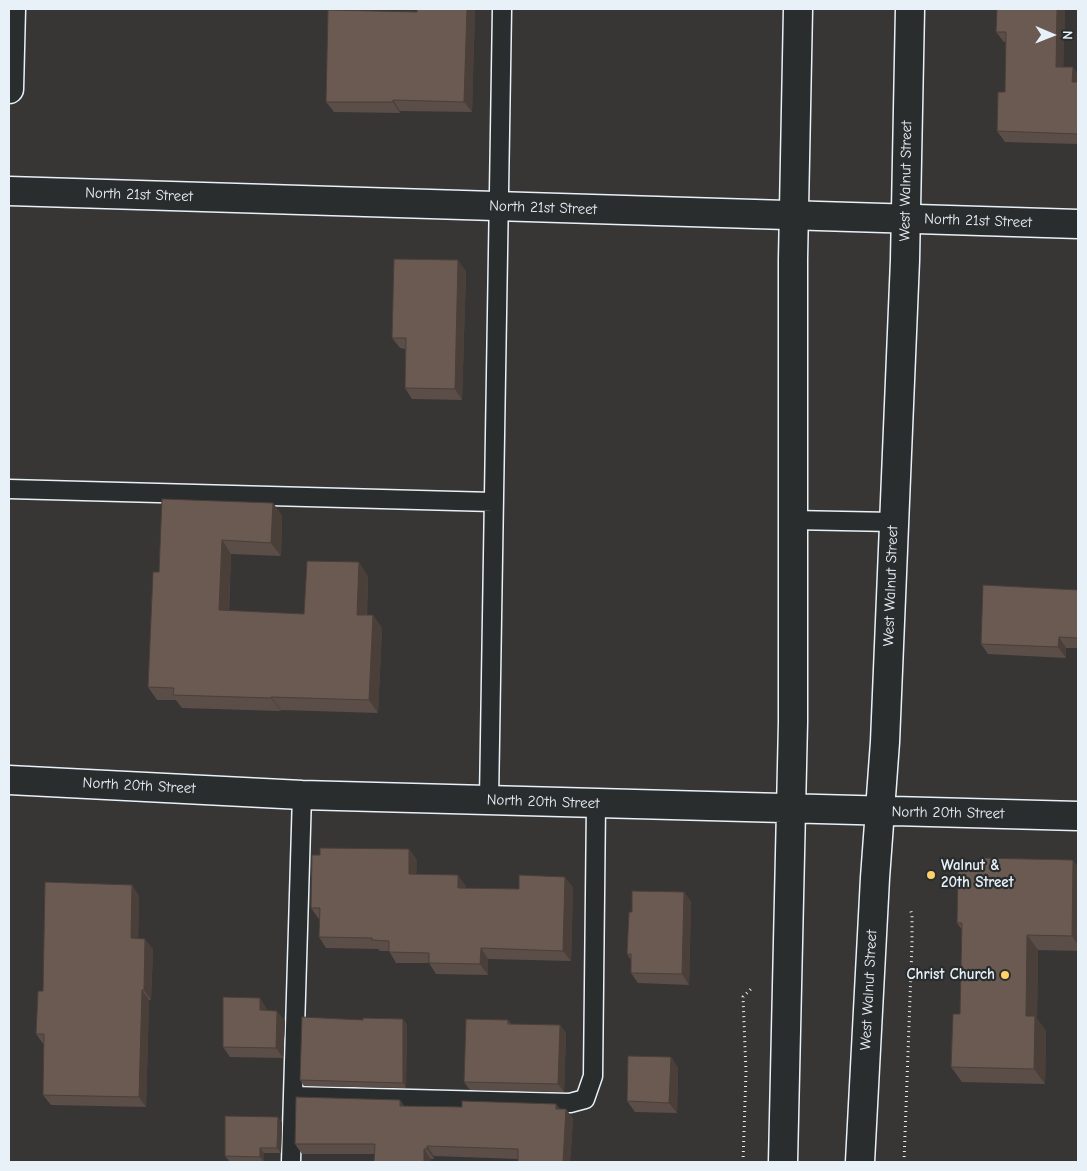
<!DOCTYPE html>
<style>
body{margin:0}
#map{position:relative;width:1087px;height:1171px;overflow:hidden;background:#373635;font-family:"Comic Neue",sans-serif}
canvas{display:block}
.frame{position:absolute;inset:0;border:10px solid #e8f1f8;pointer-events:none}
.north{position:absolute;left:1027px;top:10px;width:50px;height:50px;-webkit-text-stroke:4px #2a2d2e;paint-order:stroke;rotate:91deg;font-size:14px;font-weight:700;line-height:20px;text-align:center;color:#e8f1f8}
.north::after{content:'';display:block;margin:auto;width:18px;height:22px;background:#e8f1f8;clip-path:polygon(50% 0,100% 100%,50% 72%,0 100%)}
</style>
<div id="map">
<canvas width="1087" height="1171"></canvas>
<div class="frame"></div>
<div class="north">N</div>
</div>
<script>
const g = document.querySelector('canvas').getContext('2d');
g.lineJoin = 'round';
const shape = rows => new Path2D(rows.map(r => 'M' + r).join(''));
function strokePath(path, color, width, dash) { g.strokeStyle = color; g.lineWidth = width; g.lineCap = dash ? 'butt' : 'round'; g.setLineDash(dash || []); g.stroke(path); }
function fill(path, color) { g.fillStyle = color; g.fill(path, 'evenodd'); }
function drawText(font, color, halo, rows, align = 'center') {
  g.font = font + ' "Comic Neue",sans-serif'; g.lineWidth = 4.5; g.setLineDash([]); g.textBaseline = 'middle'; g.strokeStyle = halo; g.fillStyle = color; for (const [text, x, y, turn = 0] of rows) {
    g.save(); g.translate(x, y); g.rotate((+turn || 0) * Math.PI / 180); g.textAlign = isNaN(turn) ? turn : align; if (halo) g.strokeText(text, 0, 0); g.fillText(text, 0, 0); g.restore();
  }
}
const path = shape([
 [743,1162,746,1072,743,997,752,988],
 [904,1162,912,944,912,915,910,908]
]);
const service = shape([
 [9,489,493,502],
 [792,520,893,522],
 [489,800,502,9],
 [293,1096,570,1103,585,1099,593,1076,596,804],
 [291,1162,302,795]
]);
const minor = shape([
 [9,89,11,9],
 [9,191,1078,224]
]);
const secondary = shape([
 [9,780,302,795,1078,816],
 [783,1162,793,722,793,259,798,9],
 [860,1162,875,878,885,742,905,260,910,9]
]);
const wall = shape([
 [417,9,475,9,472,112,400,111,400,113,334,112,326,102,417,12],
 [1065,9,1063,67,1073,67,1078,75,1078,144,1005,142,997,131,1005,92,1006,42,1004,42,996,32],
 [466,271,462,400,412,399,405,388,405,349,400,348,392,338],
 [273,503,282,516,281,556,231,554,229,611,304,614,368,576,367,615,373,615,382,628,378,713,281,710,281,711,182,708,176,700,157,700,148,687,159,572],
 [1078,590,1078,648,1066,648,1066,658,988,654,981,644],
 [409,849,417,860,416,874,466,886,465,888,519,889,573,887,571,961,488,959,488,975,436,974,429,963,396,963,389,951,380,951,378,949,326,948,319,937,320,919,318,918,311,908,320,855],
 [1078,867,1078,951,1038,950,1037,1019,1046,1031,1045,1084,962,1082,951,1067,960,1014,962,930,957,923,982,871],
 [132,885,139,896,138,938,153,949,151,1000,149,1000,146,1107,51,1105,43,1095,44,1045,36,1034,43,991],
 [684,892,691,902,689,985,638,983,631,973,631,960,627,954,632,912],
 [267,1009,267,1010,285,1021,283,1058,230,1057,223,1047],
 [508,1020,511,1024,560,1025,566,1033,564,1092,470,1090,464,1082],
 [407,1024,406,1088,304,1086,300,1080],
 [671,1057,678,1068,677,1113,635,1112,627,1101],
 [400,1100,404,1106,462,1107,556,1104,560,1109,566,1109,573,1119,570,1162,518,1162,518,1159,434,1156,434,1159,431,1159,374,1154,302,1154,295,1144],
 [282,1122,281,1153,264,1153,264,1162,229,1161,225,1156]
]);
const shadedWall = shape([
 [467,9,475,9,472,112,464,102],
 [1057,9,1065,9,1063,77,1056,67],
 [1073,67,1078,75,1078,91,1072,82],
 [393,100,400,111,400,113,393,102],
 [458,260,466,271,462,400,455,389],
 [273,503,282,516,281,556,271,543],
 [222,540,231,554,228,623,219,610],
 [359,562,368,576,366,628,357,615],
 [373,615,382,628,378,713,369,700],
 [1059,637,1066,648,1066,658,1058,647],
 [271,697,281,710,281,711,271,698],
 [409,849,417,860,416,885,409,874],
 [1073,860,1078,867,1078,945,1072,936],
 [458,875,466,886,465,899,458,888],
 [565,877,573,887,571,961,563,951],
 [132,885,139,896,138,949,131,938],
 [684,892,691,902,689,985,682,974],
 [1027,935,1038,950,1037,1019,1046,1031,1045,1084,1034,1069,1026,1016],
 [145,939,153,949,151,1000,144,990],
 [481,948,488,959,488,975,480,964],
 [142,990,149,1000,146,1107,139,1097],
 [260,998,267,1009,267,1020,260,1010],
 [277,1011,285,1021,283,1058,276,1048],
 [403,1019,407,1024,406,1088,403,1083],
 [560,1025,566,1033,564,1092,558,1084],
 [671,1057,678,1068,677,1113,669,1103],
 [400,1100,406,1110,400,1106],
 [556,1104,563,1113,556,1109],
 [566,1109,573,1119,570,1162,563,1162],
 [278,1117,282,1122,281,1153,277,1148],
 [427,1146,434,1156,434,1159,427,1149],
 [260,1148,264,1153,264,1162,260,1157],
 [424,1149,431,1159,431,1162,424,1162]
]);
const building = shape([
 [417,9,467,9,464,102,393,100,393,102,326,102,328,10,417,12,417,9],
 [997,9,1057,9,1056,67,1073,67,1072,82,1078,82,1078,134,997,131,998,92,1005,92,1006,32,996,32,997,9],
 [394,259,458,260,455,389,405,388,406,338,392,338,394,259],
 [162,499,273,503,271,543,222,540,219,610,304,614,307,561,359,562,357,615,373,615,369,700,271,697,271,698,173,695,174,688,148,687,153,572,159,572,162,499],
 [983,585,1078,590,1078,638,1059,637,1058,647,981,644,983,585],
 [320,848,409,849,409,874,458,875,458,888,519,889,519,875,565,877,563,951,481,948,480,964,429,963,429,953,389,952,389,941,372,940,372,938,319,937,320,908,311,908,312,855,320,855,320,848],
 [982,858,1073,860,1072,936,1027,935,1026,1016,1035,1016,1034,1069,951,1067,953,1014,960,1014,962,923,957,923,958,870,982,871,982,858],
 [45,882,132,885,131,938,145,939,144,990,142,990,139,1097,43,1095,44,1034,36,1034,38,991,43,991,45,882],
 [632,891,684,892,682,974,631,973,631,954,627,954,629,912,632,912,632,891],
 [223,997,260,998,260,1010,277,1011,276,1048,223,1047,223,997],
 [302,1017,363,1020,363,1018,403,1019,403,1083,300,1080,302,1017],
 [466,1019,508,1020,508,1024,560,1025,558,1084,464,1082,466,1019],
 [628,1056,671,1057,669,1103,627,1101,628,1056],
 [296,1097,400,1100,400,1106,462,1107,462,1101,556,1104,556,1109,566,1109,563,1162,518,1162,518,1149,427,1146,427,1149,424,1149,424,1162,374,1162,375,1144,295,1144,296,1097],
 [225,1116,278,1117,277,1148,260,1148,260,1157,225,1156,225,1116]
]);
const markers = [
 [931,875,5,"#ffd166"],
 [1005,975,5,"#ffd166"]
];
const streetNames = [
 ["West Walnut Street",906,181,-89],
 ["North 21st Street",139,195,2],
 ["North 21st Street",543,208,2],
 ["North 21st Street",978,221,2],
 ["West Walnut Street",891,586,-88],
 ["North 20th Street",139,786,3],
 ["North 20th Street",543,802,2],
 ["North 20th Street",948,813,1],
 ["West Walnut Street",869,990,-87]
];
const poiNames = [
 ["Walnut &",941,866],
 ["20th Street",941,883],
 ["Christ Church",995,975,"right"]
];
strokePath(service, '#e8f1f8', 21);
strokePath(minor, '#e8f1f8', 31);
strokePath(secondary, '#e8f1f8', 31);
strokePath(path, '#e8f1f8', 3, [1, 4]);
strokePath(service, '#2a2d2e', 18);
strokePath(minor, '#2a2d2e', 28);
strokePath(secondary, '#2a2d2e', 28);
fill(wall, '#5b4d47');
fill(shadedWall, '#4a3f39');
fill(building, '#6a5a52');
strokePath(building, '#4a3f39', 1);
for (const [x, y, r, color] of markers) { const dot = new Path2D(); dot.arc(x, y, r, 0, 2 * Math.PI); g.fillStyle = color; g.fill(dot); strokePath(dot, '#2a2d2e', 2); }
drawText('15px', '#e8f1f8', '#2a2d2e', streetNames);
drawText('bold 15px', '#e8f1f8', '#2a2d2e', poiNames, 'left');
</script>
